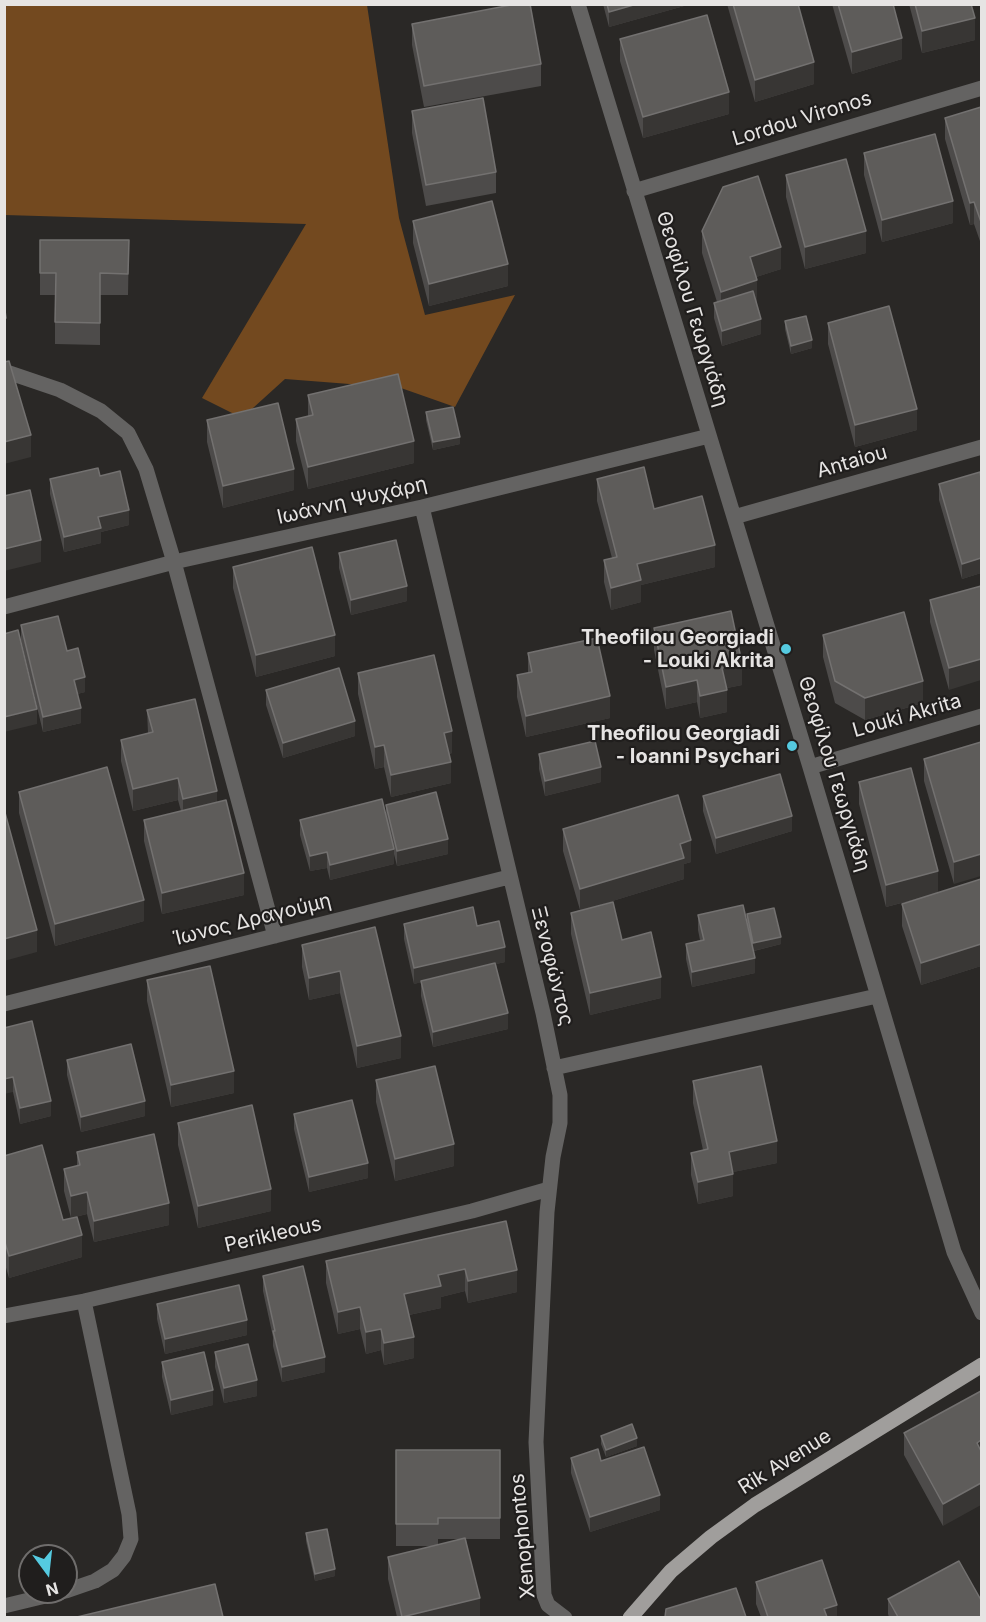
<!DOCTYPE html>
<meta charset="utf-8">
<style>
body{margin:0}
#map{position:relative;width:986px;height:1622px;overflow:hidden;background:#2a2826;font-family:Inter,sans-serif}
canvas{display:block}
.frame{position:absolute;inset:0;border:6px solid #e6e4e3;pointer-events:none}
.north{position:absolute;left:18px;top:1544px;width:60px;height:60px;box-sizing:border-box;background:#201e1d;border:2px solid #6f6d6c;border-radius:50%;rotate:165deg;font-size:16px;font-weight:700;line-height:24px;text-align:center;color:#e6e4e3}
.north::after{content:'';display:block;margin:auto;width:21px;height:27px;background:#55cae0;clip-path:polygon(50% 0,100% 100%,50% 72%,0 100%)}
</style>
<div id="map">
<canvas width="986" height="1622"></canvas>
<div class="frame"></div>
<div class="north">N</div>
</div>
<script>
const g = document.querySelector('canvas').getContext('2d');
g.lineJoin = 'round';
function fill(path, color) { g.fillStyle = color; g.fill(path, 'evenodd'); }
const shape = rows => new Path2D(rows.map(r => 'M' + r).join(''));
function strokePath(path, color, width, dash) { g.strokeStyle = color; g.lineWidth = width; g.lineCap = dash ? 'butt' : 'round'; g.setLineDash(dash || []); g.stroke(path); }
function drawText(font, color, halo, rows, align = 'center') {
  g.font = font + ' Inter,sans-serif'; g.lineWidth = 4.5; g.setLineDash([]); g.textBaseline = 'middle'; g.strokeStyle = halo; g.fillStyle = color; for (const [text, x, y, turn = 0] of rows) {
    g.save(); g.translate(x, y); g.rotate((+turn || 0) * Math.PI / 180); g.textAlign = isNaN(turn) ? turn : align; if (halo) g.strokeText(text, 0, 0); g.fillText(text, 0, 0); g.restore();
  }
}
const forest = shape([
 [5,5,367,5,399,218,425,315,515,295,455,407,401,388,285,379,242,418,202,398,306,224,5,215]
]);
const minor = shape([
 [578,4,810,767,954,1252,982,1313],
 [634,191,982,88],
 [4,371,60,390,101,411,128,433,146,469,174,562,275,936],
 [422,507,543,1013,560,1095,560,1123,553,1157,547,1212,536,1442,544,1595,548,1605,565,1618],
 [734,517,982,447],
 [4,607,174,562,422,507,709,436],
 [810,767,982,716],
 [4,1004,509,877],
 [554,1068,877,996],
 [4,1316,84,1301,472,1211,549,1189],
 [66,1591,95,1581,113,1570,124,1556,131,1539,129,1514,84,1301],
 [4,1606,62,1592]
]);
const major = shape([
 [630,1618,671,1571,711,1537,755,1505,982,1365]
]);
const wall = shape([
 [603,4,684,4,684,6,609,27],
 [727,4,798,4,814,84,755,102],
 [832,4,893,4,902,59,852,74],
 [909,4,971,4,975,40,922,53],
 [412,24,541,64,541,86,424,107,412,45],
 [620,39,729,114,643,138,620,61],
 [981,107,981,244,974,224,970,225,945,139,945,118],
 [412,111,496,172,496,193,426,206,412,133],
 [864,153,953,223,882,242,864,175],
 [786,175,866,253,805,269,786,197],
 [413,221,508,286,429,306,413,243],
 [702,231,781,269,756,277,757,302,756,302,761,334,722,346,714,318,714,303,717,302,702,253],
 [40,240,129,240,128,295,100,295,100,345,55,344,55,295,40,295],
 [4,303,6,318,6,333,4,334],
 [785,321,812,348,791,354,785,329],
 [828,323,917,430,855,447,828,344],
 [308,395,414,463,308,489,296,441,296,419,308,417],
 [426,412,460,444,433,450,426,420],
 [207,420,294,490,223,508,207,442],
 [100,476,129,525,101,532,101,543,64,552,50,494,50,479],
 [981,478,981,573,962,579,939,500,939,484],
 [597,479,654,509,715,567,641,585,641,602,611,610,604,582,604,560,612,558,597,501],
 [339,553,407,601,351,615,339,568],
 [233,567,335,656,256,677,233,588],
 [981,586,949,690,930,622,930,600],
 [21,625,85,692,77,694,81,723,43,732,21,640],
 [654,628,742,685,727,688,727,712,700,718,697,702,666,709,654,650],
 [823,635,923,703,865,720,835,703,823,657],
 [528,653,610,718,526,737,517,697,517,675,528,673],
 [358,673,452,753,449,754,451,783,391,797,384,767,375,769,358,694],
 [266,690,355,736,283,758,266,705],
 [147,710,217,802,244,895,162,914,144,841,144,820,181,811,178,800,133,811,121,761,121,740,148,733],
 [981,742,954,884,924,781,924,759],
 [539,754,601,782,545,796,539,769],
 [911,768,938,871,938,893,981,879,981,966,921,985,902,926,902,904,936,894,886,907,859,804,859,782],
 [19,792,144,921,55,946,19,813],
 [703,796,792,831,716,854,703,811],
 [386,805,448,854,397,866,394,854,394,864,330,880,327,868,310,871,300,835,300,820,386,816],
 [563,829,691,862,684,864,684,879,583,910,622,940,661,998,590,1015,571,934,571,913,580,910,563,851],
 [747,914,781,944,754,951,755,973,692,987,686,959,686,944,700,940,698,930,698,915,747,919],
 [404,924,477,926,505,962,496,964,508,1029,433,1047,421,996,421,982,414,984,404,939],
 [375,927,401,1058,357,1068,340,993,309,1000,302,967,302,945],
 [147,980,234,1093,171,1107,147,1001],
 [4,1028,51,1116,20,1124,13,1092],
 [67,1060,145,1116,81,1132,67,1075],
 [376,1080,454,1166,395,1181,376,1102],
 [693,1081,777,1163,733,1172,733,1196,698,1204,691,1175,691,1153,703,1150,693,1103],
 [294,1114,368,1178,309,1192,294,1129],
 [178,1123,271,1211,198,1228,178,1145],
 [77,1152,169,1225,94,1242,87,1214,71,1218,64,1191,64,1169,77,1166],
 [4,1156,63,1220,82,1257,9,1278,4,1261],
 [506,1221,517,1292,468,1303,465,1291,441,1297,441,1308,409,1315,414,1358,384,1365,381,1350,366,1354,360,1329,338,1334,326,1283,326,1261],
 [263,1276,325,1372,282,1382,273,1346,273,1337,263,1291],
 [157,1304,247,1335,165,1354,157,1319],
 [215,1352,257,1396,224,1403,215,1367],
 [162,1362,213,1405,171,1415,162,1377],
 [981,1391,943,1526,904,1455,904,1433],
 [601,1436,637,1446,606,1457,601,1444],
 [396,1450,500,1450,500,1539,466,1539,480,1617,397,1617,388,1579,388,1557,433,1546,396,1546],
 [438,1539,461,1539,438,1545],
 [571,1458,601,1461,660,1510,590,1532,571,1473],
 [306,1533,335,1576,315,1581,306,1541],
 [756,1582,837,1617,761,1617,756,1604],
 [888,1599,981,1617,889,1617,888,1614]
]);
const shadedWall = shape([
 [637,4,684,4,684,6,609,27,609,12],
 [975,18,975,40,922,53,922,31],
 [902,38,902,59,852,74,852,52],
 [814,62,814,84,755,102,755,80],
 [729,92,729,114,643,138,643,117],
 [953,201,953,223,882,242,882,220],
 [974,202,974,224,970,225,970,203],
 [866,231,866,253,805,269,805,247],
 [781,247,781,269,750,279,750,257],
 [508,264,508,286,429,306,429,284],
 [757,280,757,302,721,313,721,292],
 [761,319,761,334,722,346,722,331],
 [812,340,812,348,791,354,791,346],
 [917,409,917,430,855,447,855,425],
 [31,435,31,457,4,464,4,442],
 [460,437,460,444,433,450,433,442],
 [414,441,414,463,308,489,308,467],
 [294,469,294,490,223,508,223,486],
 [129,510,129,525,101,532,101,543,64,552,64,537,98,517],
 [41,540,41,562,4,571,4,549],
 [715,545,715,567,641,585,641,602,611,610,611,588,637,564],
 [981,558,981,573,962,579,962,564],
 [407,586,407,601,351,615,351,600],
 [335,635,335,656,256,677,256,655],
 [981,659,981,680,949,690,949,668],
 [742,663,742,685,722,689,722,668],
 [85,677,85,692,74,695,74,680],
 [697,680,697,702,666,709,666,687],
 [923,681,923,703,865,720,865,698],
 [727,690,727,712,700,718,700,696],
 [610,696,610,718,526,737,526,716],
 [81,708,81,723,43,732,43,717],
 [37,709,37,724,4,732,4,717],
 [355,721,355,736,283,758,283,743],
 [452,731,452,753,444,755,444,733],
 [384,745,384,767,375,769,375,747],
 [451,762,451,783,391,797,391,775],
 [601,767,601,782,545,796,545,781],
 [178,778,178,800,133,811,133,789],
 [217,791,217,813,183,821,183,799],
 [792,816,792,831,716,854,716,838],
 [448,839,448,854,397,866,397,851],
 [691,840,691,862,684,864,684,879,580,911,580,889,680,844],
 [394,849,394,864,330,880,330,865],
 [327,852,327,868,310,871,310,856],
 [981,854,981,876,954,884,954,862],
 [938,871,938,893,886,907,886,885],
 [244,873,244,895,162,914,162,893],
 [144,900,144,921,55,946,55,924],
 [37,930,37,952,4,961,4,939],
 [781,937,781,944,753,951,753,943],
 [981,944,981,966,921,985,921,963],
 [505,947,505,962,414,984,414,968],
 [755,958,755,973,692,987,692,972],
 [340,971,340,993,309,1000,309,978],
 [661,977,661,998,590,1015,590,993],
 [508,1013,508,1029,433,1047,433,1032],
 [401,1036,401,1058,357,1068,357,1046],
 [234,1071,234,1093,171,1107,171,1085],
 [13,1077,13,1092,4,1094,4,1079],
 [51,1101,51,1116,20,1124,20,1108],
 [145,1101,145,1116,81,1132,81,1117],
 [777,1141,777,1163,729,1173,729,1152],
 [454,1144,454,1166,395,1181,395,1159],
 [368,1163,368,1178,309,1192,309,1177],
 [733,1174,733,1196,698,1204,698,1182],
 [271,1189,271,1211,198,1228,198,1206],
 [87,1192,87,1214,71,1218,71,1196],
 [169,1203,169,1225,94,1242,94,1221],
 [82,1235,82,1257,9,1278,9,1256],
 [465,1269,465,1291,441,1297,441,1308,404,1316,404,1294,438,1275],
 [517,1270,517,1292,468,1303,468,1281],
 [360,1307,360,1329,338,1334,338,1312],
 [247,1320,247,1335,165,1354,165,1339],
 [381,1329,381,1350,366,1354,366,1332],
 [414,1337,414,1358,384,1365,384,1343],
 [325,1357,325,1372,282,1382,282,1367],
 [257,1380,257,1396,224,1403,224,1388],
 [213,1390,213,1405,171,1415,171,1400],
 [637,1438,637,1446,606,1457,606,1450],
 [981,1440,981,1462,977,1443],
 [981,1483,981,1505,943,1526,943,1504],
 [660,1495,660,1510,590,1532,590,1517],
 [335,1569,335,1576,315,1581,315,1574],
 [480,1598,480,1617,402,1617],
 [837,1605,837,1617,824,1617,824,1609]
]);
const building = shape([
 [516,4,530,4,541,64,424,86,412,24,516,4],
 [607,4,637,4,609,12,607,4],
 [733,4,798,4,814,62,755,80,733,4],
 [838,4,893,4,902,38,852,52,838,4],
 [915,4,971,4,975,18,922,31,915,4],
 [707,15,729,92,643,117,620,39,707,15],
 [483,98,496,172,426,185,412,111,483,98],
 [981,107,981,222,974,202,970,203,945,118,981,107],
 [935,134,953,201,882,220,864,153,935,134],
 [846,159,866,231,805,247,786,175,846,159],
 [758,176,781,247,750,257,757,280,721,292,702,231,723,187,758,176],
 [492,201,508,264,429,284,413,221,492,201],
 [40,240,129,240,128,274,100,273,100,323,55,322,56,273,40,273,40,240],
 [753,291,761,319,722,331,714,303,753,291],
 [4,303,6,318,4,319,4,303],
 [889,306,917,409,855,425,828,323,889,306],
 [806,316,812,340,791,346,785,321,806,316],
 [9,361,31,435,4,442,4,362,9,361],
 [398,374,414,441,308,467,296,419,313,415,308,395,398,374],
 [278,403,294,469,223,486,207,420,278,403],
 [453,407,460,437,433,442,426,412,453,407],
 [644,467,654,509,702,496,715,545,637,564,641,580,611,588,604,560,617,557,597,479,644,467],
 [98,468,100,476,120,471,129,510,98,517,101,528,64,537,50,479,98,468],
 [980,472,981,478,981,558,962,564,939,484,980,472],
 [30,490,41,540,4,549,4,496,30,490],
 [396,540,407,586,351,600,339,553,396,540],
 [312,547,335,635,256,655,233,567,312,547],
 [981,586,981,659,949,668,930,600,981,586],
 [731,611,742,663,722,668,727,690,700,696,697,680,666,687,654,628,731,611],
 [904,612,923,681,865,698,835,681,823,635,904,612],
 [58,616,67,651,78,648,85,677,74,680,81,708,43,717,21,625,58,616],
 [18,630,37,709,4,717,4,634,18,630],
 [597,638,610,696,526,716,517,675,532,672,528,653,597,638],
 [434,655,452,731,444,733,451,762,391,775,384,745,375,747,358,673,434,655],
 [339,668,355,721,283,743,266,690,339,668],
 [195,699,217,791,183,799,178,778,133,789,121,740,153,732,147,710,195,699],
 [595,741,601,767,545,781,539,754,595,741],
 [981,742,981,854,954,862,924,759,981,742],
 [107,767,144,900,55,924,19,792,107,767],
 [911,768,938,871,886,885,859,782,911,768],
 [780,774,792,816,716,838,703,796,780,774],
 [436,792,448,839,397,851,386,805,436,792],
 [678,795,691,840,680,844,684,858,580,889,563,829,678,795],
 [382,799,394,849,330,865,327,852,310,856,300,820,382,799],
 [226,800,244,873,162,893,144,820,226,800],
 [4,809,37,930,4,939,4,809],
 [981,879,981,944,921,963,902,904,981,879],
 [613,902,622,940,651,932,661,977,590,993,571,913,613,902],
 [743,905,755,958,692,972,686,944,704,940,698,915,743,905],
 [473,907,477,926,499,921,505,947,414,968,404,924,473,907],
 [774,908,781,937,753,943,747,914,774,908],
 [375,927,401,1036,357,1046,340,971,309,978,302,945,375,927],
 [495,963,508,1013,433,1032,421,981,495,963],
 [210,966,234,1071,171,1085,147,980,210,966],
 [32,1021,51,1101,20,1108,13,1077,4,1079,4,1028,32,1021],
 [131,1044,145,1101,81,1117,67,1060,131,1044],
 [435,1066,454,1144,395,1159,376,1080,435,1066],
 [761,1066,777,1141,729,1152,733,1174,698,1182,691,1153,708,1149,693,1081,761,1066],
 [352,1100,368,1163,309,1177,294,1114,352,1100],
 [252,1105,271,1189,198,1206,178,1123,252,1105],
 [154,1134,169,1203,94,1221,87,1192,71,1196,64,1169,80,1165,77,1152,154,1134],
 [42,1145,63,1220,77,1217,82,1235,9,1256,4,1239,4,1156,42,1145],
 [506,1221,517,1270,468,1281,465,1269,438,1275,441,1286,404,1294,414,1337,384,1343,381,1329,366,1332,360,1307,338,1312,326,1261,506,1221],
 [303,1266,325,1357,282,1367,273,1331,275,1331,263,1276,303,1266],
 [239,1285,247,1320,165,1339,157,1304,239,1285],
 [248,1344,257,1380,224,1388,215,1352,248,1344],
 [204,1352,213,1390,171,1400,162,1362,204,1352],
 [981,1391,981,1440,977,1443,981,1451,981,1483,943,1504,904,1433,981,1391],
 [632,1424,637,1438,606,1450,601,1436,632,1424],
 [644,1447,660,1495,590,1517,571,1458,598,1449,601,1461,644,1447],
 [396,1450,500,1450,500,1518,438,1518,438,1524,396,1524,396,1450],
 [327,1529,335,1569,315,1574,306,1533,327,1529],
 [465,1538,480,1598,402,1617,388,1557,465,1538],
 [822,1560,837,1605,824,1609,827,1617,768,1617,756,1582,822,1560],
 [959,1561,981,1600,981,1617,898,1617,888,1599,959,1561],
 [215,1584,223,1617,77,1617,215,1584],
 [736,1588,746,1617,665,1617,666,1609,736,1588]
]);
const markers = [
 [786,649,6,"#55cae0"],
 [792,746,6,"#55cae0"]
];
const streetNames = [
 ["Lordou Vironos",802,119,-17],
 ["Θεοφίλου Γεωργιάδη",692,309,73],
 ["Antaiou",852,462,-16],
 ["Ιωάννη Ψυχάρη",352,501,-13],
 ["Louki Akrita",907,716,-16],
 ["Θεοφίλου Γεωργιάδη",834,774,73],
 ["Ίωνος Δραγούμη",252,920,-14],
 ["Ξενοφώντος",552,966,76],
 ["Perikleous",273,1235,-13],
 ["Rik Avenue",785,1462,-32],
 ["Xenophontos",523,1536,-95]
];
const poiNames = [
 ["Theofilou Georgiadi",774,638],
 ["- Louki Akrita",774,661],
 ["Theofilou Georgiadi",780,734],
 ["- Ioanni Psychari",780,757]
];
fill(forest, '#73491f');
strokePath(minor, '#646362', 15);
strokePath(major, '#a09e9c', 15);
fill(wall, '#4d4b4a');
fill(shadedWall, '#383634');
fill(building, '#5e5c5a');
strokePath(building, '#737170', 1.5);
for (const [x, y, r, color] of markers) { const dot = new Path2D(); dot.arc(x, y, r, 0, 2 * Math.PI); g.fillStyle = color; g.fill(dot); strokePath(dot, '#201e1d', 2); }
drawText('20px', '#e6e4e3', '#201e1d', streetNames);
drawText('bold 20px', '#e6e4e3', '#201e1d', poiNames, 'right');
</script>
